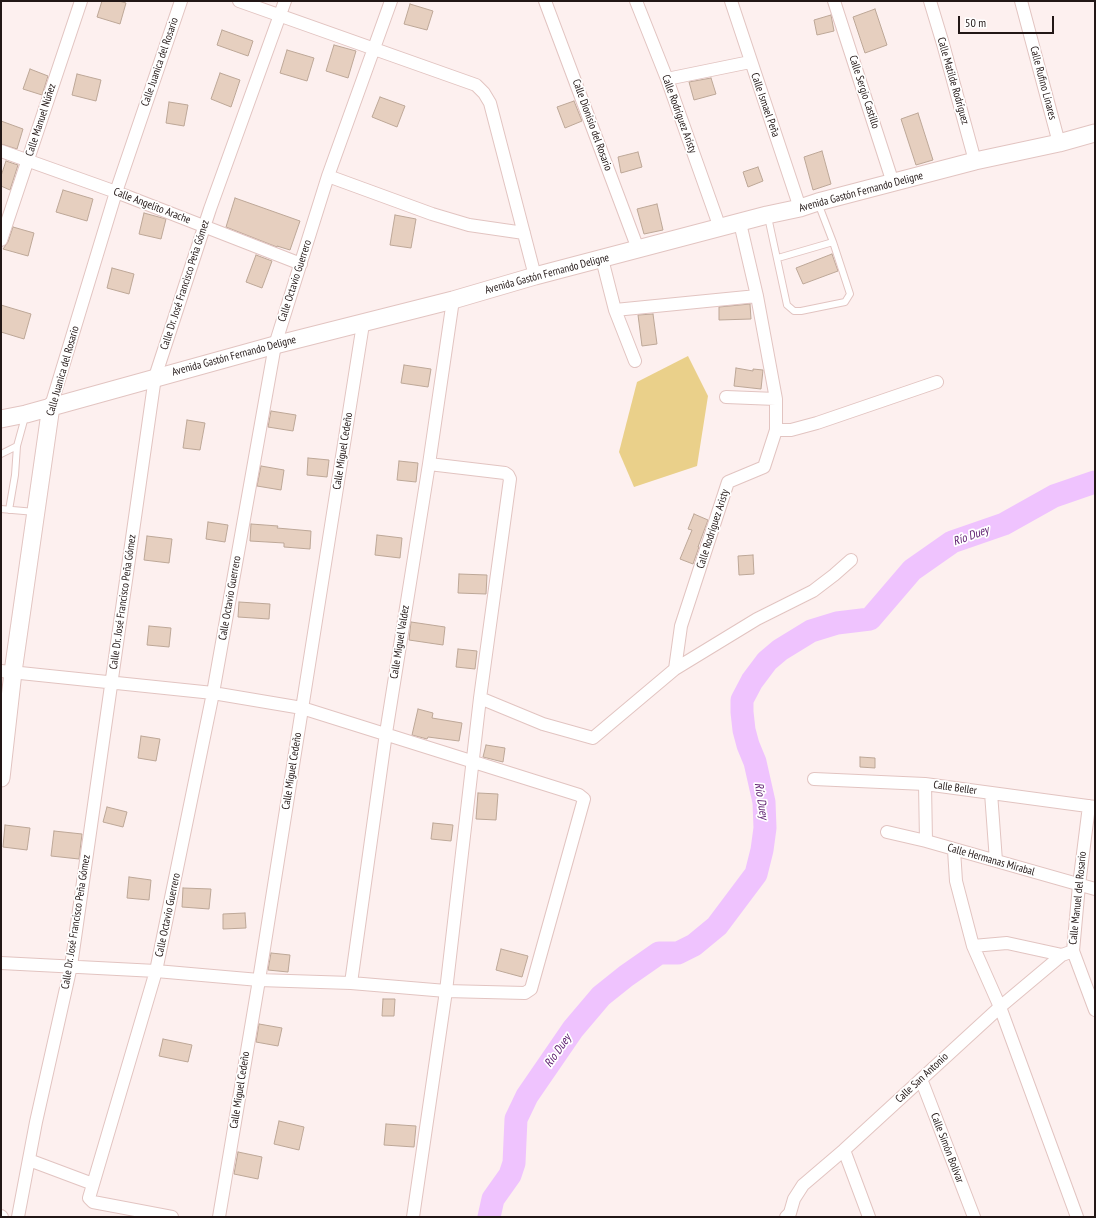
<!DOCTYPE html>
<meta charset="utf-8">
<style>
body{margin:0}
#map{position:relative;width:1096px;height:1218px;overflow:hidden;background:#fdf0ef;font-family:"PT Sans Narrow",sans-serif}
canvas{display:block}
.frame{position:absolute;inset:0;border:2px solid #221716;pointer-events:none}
.scale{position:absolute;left:958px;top:16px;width:96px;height:18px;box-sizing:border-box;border:2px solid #221716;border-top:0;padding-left:5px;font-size:12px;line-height:14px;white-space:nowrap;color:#221716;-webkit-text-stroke:3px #fff;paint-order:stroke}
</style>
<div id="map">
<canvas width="1096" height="1218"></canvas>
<div class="frame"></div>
<div class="scale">50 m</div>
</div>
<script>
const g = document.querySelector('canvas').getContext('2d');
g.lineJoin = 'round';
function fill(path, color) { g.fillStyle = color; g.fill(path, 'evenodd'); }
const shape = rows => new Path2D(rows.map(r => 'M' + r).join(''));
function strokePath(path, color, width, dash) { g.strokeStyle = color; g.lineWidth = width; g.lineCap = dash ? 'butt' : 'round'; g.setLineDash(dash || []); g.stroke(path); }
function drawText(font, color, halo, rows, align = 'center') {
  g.font = font + ' "PT Sans Narrow",sans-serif'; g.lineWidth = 3.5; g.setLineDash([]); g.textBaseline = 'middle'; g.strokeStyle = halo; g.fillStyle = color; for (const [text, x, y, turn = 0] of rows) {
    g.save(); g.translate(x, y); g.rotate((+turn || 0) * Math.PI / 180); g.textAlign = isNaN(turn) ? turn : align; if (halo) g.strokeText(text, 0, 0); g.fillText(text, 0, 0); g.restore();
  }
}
const green = shape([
 [688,356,708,396,697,466,634,487,619,452,637,382]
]);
const river = shape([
 [489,1217,493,1199,510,1175,514,1163,516,1119,527,1096,573,1029,601,996,626,976,659,953,678,953,694,945,717,926,756,874,762,850,765,828,764,802,755,762,748,745,744,730,742,712,742,700,752,681,767,661,780,650,811,631,837,623,870,619,912,570,952,542,1004,524,1054,496,1095,482]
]);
const building = shape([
 [102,1,119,1,126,3,120,24,97,17,102,1],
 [410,4,433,11,427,30,404,24,410,4],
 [875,9,887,45,865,53,853,17,875,9],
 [831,15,834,31,817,35,814,20,831,15],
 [222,30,253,41,248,56,217,45,222,30],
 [334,45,356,51,348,78,326,71,334,45],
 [287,50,314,58,307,81,280,73,287,50],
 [30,69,48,76,42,95,23,89,30,69],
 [220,73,240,80,231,107,211,99,220,73],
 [77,74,101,80,96,101,72,95,77,74],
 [711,78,716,94,694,100,689,82,711,78],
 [380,97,405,106,397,127,372,117,380,97],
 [574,101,582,121,565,128,557,107,574,101],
 [169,102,188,105,184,126,166,123,169,102],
 [918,113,933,160,916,165,901,119,918,113],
 [1,121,23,129,17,149,1,144,1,121],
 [822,151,831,184,813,190,804,157,822,151],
 [638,152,642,167,621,173,618,157,638,152],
 [6,161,18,165,10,190,1,186,1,176,6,161],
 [758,167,763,181,748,187,743,172,758,167],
 [63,190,93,199,87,221,56,212,63,190],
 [235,198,300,221,290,250,277,246,277,247,226,227,235,198],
 [657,204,663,230,644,234,637,209,657,204],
 [144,213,166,219,161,239,139,234,144,213],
 [395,215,416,219,411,248,390,245,395,215],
 [13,227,34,233,28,256,3,249,8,242,13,227],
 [832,254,838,271,803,284,796,268,832,254],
 [256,255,272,261,262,288,246,282,256,255],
 [112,268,134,274,129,294,107,288,112,268],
 [750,304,751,319,719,320,719,307,750,304],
 [1,305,31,314,24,339,1,332,1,305],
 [653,314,657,344,642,346,638,315,653,314],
 [404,365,431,369,428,387,401,383,404,365],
 [736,368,753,371,753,369,763,370,761,389,734,386,736,368],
 [271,411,296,415,293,431,268,427,271,411],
 [187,420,205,423,200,450,183,448,187,420],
 [308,458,329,460,327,477,307,475,308,458],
 [399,461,418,463,416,482,397,480,399,461],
 [261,466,284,470,281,490,257,486,261,466],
 [694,514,708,520,698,547,699,547,693,564,680,559,692,530,688,529,694,514],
 [208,522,228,525,225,542,206,539,208,522],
 [251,524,278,526,277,528,311,531,310,549,284,547,284,543,250,541,251,524],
 [377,535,402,538,400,558,375,555,377,535],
 [147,536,172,539,169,563,144,560,147,536],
 [753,555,754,574,739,575,738,556,753,555],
 [459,574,487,575,486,594,458,593,459,574],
 [239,602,270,604,269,619,238,617,239,602],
 [411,622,445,627,443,645,409,640,411,622],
 [149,626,171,628,169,647,147,645,149,626],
 [458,649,477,651,475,669,456,667,458,649],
 [418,709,433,713,432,718,462,723,459,741,428,737,427,739,412,735,418,709],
 [141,736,160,739,156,761,138,758,141,736],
 [486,745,505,748,503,762,483,757,486,745],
 [860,757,875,758,875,768,860,767,860,757],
 [478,793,498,794,496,820,476,819,478,793],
 [107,807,127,812,123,827,103,822,107,807],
 [433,823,453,825,451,841,431,839,433,823],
 [5,825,30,828,27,850,3,847,5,825],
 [54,831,82,834,79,859,51,856,54,831],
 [129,877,151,880,149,900,127,898,129,877],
 [183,888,211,889,209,909,182,907,183,888],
 [245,913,246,928,223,929,223,914,245,913],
 [501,949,528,956,522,977,496,970,501,949],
 [271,953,290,955,288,972,268,970,271,953],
 [383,999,395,999,394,1016,382,1016,383,999],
 [259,1024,282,1028,278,1046,256,1042,259,1024],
 [163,1039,192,1045,188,1062,159,1056,163,1039],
 [279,1121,304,1127,299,1150,274,1144,279,1121],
 [386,1124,416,1126,414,1147,384,1145,386,1124],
 [238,1152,262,1157,258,1179,234,1174,238,1152]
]);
const lane = shape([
 [768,217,787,305,794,311,801,311,845,302,850,294,833,242,818,203],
 [778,258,833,242],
 [1,454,17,446,25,417],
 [1,509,35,512],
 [9,510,15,475,17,446]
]);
const street = shape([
 [239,1,476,85,484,93,490,103,535,276],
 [545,1,638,249],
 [636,1,667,79,720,228],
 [731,1,800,208],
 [834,1,893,183],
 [930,1,943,44,975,161],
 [1021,1,1059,143],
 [667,79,750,62],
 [1,151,116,192,301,264],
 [328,176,432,214,469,225,524,233],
 [1,240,81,1],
 [602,259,615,310,635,361],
 [615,310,757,296],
 [726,397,776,399],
 [51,406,116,192,181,1],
 [776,430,791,430,817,423,937,382],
 [675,669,681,626,728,482,764,467,776,430,776,399,757,296,740,223],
 [1,671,213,693,302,708,579,795,584,799,531,989,525,993,446,991,351,983,259,980,156,971,1,963],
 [480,698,543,724,593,738,675,669,757,619,813,591,834,575,851,560],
 [814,779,925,784,1095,807],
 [925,784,926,841],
 [991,793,996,861],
 [1089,806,1079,885,1073,951,1095,1010],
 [887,832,926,841,1095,889],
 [954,850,956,881,973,946,1000,1007,1077,1217],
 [973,946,1007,943,1062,955],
 [351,983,386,733,429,464,453,300],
 [921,1079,974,1217],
 [844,1150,869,1217],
 [29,1160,93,1184],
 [1,1216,2,1217],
 [18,1217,36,1122,71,966,155,377,210,209,285,1],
 [172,1217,93,1202,89,1198,156,971,213,693,275,345,328,176,391,1],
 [219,1217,259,980,363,324],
 [413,1217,446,991,480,698,510,479,508,475,505,473,429,464],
 [786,1217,790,1213,794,1199,803,1185,844,1150,1000,1007,1062,955,1073,951]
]);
const secondary = shape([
 [1,419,26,414,275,345,453,300,535,276,767,215,800,208,818,202,975,161,1059,143,1095,133],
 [1,778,13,672,51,406]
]);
const streetNames = [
 ["Calle Juanica del Rosario",160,62,-71],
 ["Calle Matilde Rodríguez",953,81,74],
 ["Calle Rufino Linares",1043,83,75],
 ["Calle Sergio Castillo",864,92,72],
 ["Calle Ismael Peña",765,105,71],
 ["Calle Rodríguez Aristy",679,114,70],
 ["Calle Manuel Núñez",41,120,-72],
 ["Calle Dionisio del Rosario",592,125,70],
 ["Avenida Gastón Fernando Deligne",861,192,-15],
 ["Calle Angelito Arache",152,206,21],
 ["Avenida Gastón Fernando Deligne",547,274,-15],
 ["Calle Octavio Guerrero",295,281,-72],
 ["Calle Dr. José Francisco Peña Gómez",185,285,-72],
 ["Avenida Gastón Fernando Deligne",234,356,-15],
 ["Calle Juanica del Rosario",63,371,-74],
 ["Calle Miguel Cedeño",343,451,-81],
 ["Calle Rodríguez Aristy",713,529,-72],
 ["Calle Octavio Guerrero",230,598,-80],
 ["Calle Dr. José Francisco Peña Gómez",123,602,-82],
 ["Calle Miguel Valdez",400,642,-81],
 ["Calle Miguel Cedeño",292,771,-81],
 ["Calle Beller",955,788,8],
 ["Calle Hermanas Mirabal",991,860,16],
 ["Calle Manuel del Rosario",1078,898,-84],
 ["Calle Octavio Guerrero",168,915,-78],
 ["Calle Dr. José Francisco Peña Gómez",76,922,-81],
 ["Calle San Antonio",922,1078,-43],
 ["Calle Miguel Cedeño",240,1090,-81],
 ["Calle Simón Bolívar",947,1148,69]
];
const waterNames = [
 ["Río Duey",971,536,-20],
 ["Río Duey",761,801,81],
 ["Río Duey",558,1051,-55]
];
fill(green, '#ead08a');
strokePath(river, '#efc3fe', 23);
fill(building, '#e6cfbf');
strokePath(building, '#bda797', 1);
strokePath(lane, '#e2c4c1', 8);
strokePath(street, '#e2c4c1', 14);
strokePath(secondary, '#e2c4c1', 19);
strokePath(lane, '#fff', 6);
strokePath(street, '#fff', 12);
strokePath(secondary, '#fff', 17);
drawText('11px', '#221716', '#fff', streetNames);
drawText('italic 12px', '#59186c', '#fff', waterNames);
</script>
